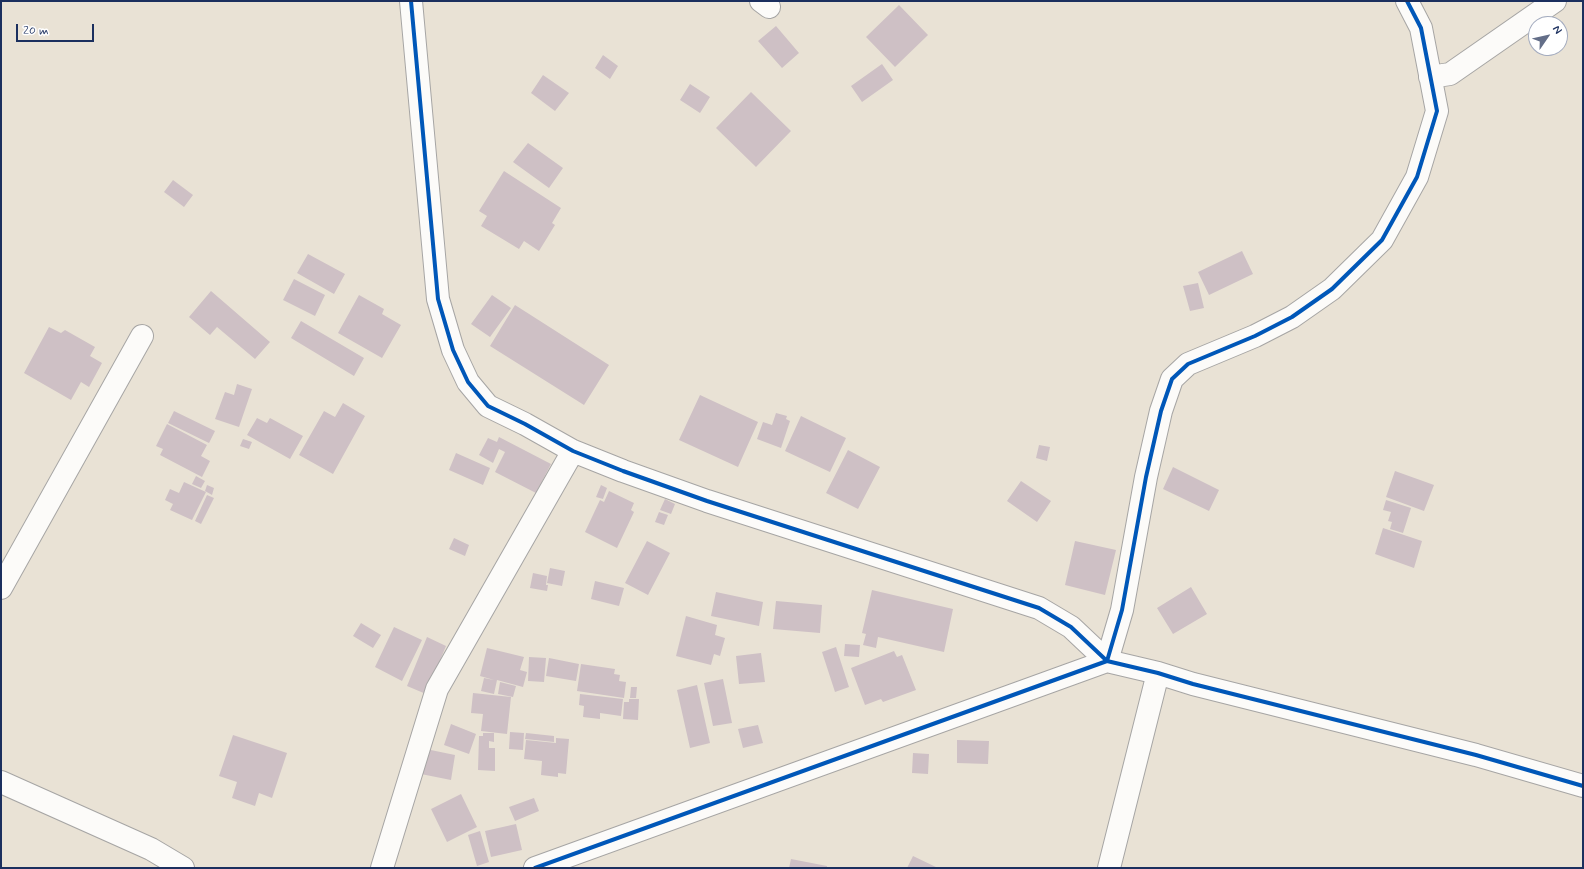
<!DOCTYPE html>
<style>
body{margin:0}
#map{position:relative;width:1584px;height:869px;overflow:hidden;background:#e9e2d5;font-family:Mynerve,sans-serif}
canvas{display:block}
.frame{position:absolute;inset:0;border:2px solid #1b2f5e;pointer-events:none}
.north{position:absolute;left:1528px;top:16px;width:40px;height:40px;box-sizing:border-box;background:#fff;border:1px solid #a4acbf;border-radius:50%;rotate:56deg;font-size:11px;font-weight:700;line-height:16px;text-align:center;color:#1b2f5e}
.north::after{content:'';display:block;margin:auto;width:14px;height:18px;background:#636e88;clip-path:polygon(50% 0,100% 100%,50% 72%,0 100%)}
.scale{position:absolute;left:16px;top:24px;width:78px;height:18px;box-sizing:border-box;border:2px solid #1b2f5e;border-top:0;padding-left:5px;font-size:12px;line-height:14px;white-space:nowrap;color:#1b2f5e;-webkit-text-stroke:3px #fff;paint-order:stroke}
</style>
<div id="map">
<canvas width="1584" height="869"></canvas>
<div class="frame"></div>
<div class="north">N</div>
<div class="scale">20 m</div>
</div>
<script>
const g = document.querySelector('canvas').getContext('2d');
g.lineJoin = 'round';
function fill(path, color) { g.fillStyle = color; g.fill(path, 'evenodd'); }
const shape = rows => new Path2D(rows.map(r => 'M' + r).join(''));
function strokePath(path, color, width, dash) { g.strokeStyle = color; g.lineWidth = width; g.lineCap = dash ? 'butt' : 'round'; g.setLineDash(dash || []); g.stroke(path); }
const building = shape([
 [899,5,928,35,895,67,866,37],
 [776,26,799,53,782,68,758,41],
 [603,55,618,66,610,79,595,68],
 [882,64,893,80,862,102,851,86],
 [543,75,569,93,555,111,531,93],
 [690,84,710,97,700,113,680,100],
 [751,92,791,131,756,167,716,128],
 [528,143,563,168,549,188,513,162],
 [504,171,561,208,552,223,555,225,539,251,524,241,519,249,481,226,487,216,479,211],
 [173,180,193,195,184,207,164,192],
 [1242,251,1253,274,1209,295,1198,272],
 [308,254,345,274,334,294,297,273],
 [294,279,325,295,315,316,283,300],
 [1198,283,1204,308,1190,311,1183,286],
 [211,291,270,342,255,359,217,327,210,335,189,317],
 [359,295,384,309,382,314,401,325,382,358,338,333],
 [492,295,511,308,490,337,471,324],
 [515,305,609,365,584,405,490,346],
 [301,321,364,358,354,376,291,338],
 [49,327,61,333,65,330,95,347,90,356,102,363,89,387,81,382,71,400,24,373],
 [237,384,252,389,239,427,215,419,225,392,234,395],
 [700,395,758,422,738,467,679,440],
 [343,403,365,416,333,474,299,455,324,411,335,417],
 [174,411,215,431,209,443,168,423],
 [776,413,787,416,786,419,790,421,781,448,757,439,763,422,772,425],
 [801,416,846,438,830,472,785,451],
 [257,418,267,423,270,418,303,436,290,459,247,435],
 [167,424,207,445,201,456,210,461,202,477,160,455,163,449,156,446],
 [499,437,551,464,536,493,495,472,505,452,499,449,493,463,479,455,488,438,497,442],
 [243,439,252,442,249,449,240,446],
 [1039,445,1050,447,1047,461,1036,458],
 [848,450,880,467,858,509,826,493],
 [456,453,490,468,483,485,449,470],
 [1173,467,1219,490,1209,511,1163,489],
 [1395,471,1434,485,1424,511,1386,497],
 [196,476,205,481,201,488,192,484],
 [1021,481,1051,501,1037,522,1007,501],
 [184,482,206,492,192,520,170,510,173,504,165,500,170,489,179,493],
 [207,485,214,488,212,495,205,491],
 [601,485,607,488,603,499,596,497],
 [609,491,634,503,631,510,634,512,617,548,585,532,600,500,604,502],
 [207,495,214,498,201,524,195,521],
 [665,499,675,504,671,514,660,510],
 [1386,500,1411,508,1403,533,1390,529,1392,522,1388,521,1391,512,1383,510],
 [659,512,668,515,664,525,655,522],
 [1383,528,1422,541,1414,568,1375,554],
 [454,538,469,545,465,556,449,549],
 [647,541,670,553,648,595,625,583],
 [1075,541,1116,550,1105,595,1065,585],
 [550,568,565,571,562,586,547,583],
 [533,573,547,576,546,585,548,585,547,591,530,588],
 [595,581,624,588,619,606,591,599],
 [1191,587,1207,614,1173,634,1157,608],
 [872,590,953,609,944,652,878,637,876,648,863,645,866,634,862,633],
 [716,592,763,602,759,626,711,616],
 [776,601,822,605,820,633,773,629],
 [686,616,717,625,715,635,725,638,720,656,714,654,711,665,676,656],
 [361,623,381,635,373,648,353,636],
 [394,627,422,640,402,681,375,667],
 [427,637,446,646,426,694,407,686],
 [845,644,860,645,859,657,844,656],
 [836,647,849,687,835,692,822,652],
 [487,648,524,657,520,670,527,672,523,687,497,680,494,694,481,691,484,678,494,680,480,676],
 [894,651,897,657,902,655,916,690,883,702,881,699,865,705,851,668],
 [761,653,765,682,739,684,736,656],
 [529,657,546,658,544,682,528,681],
 [549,658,579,664,576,681,546,676],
 [581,664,615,669,614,674,620,675,619,681,626,682,624,698,577,691],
 [723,679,732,723,713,726,704,683],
 [500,682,516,686,513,697,498,694],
 [697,685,710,743,690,748,677,690],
 [631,687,637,687,636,698,630,698],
 [473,693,511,697,507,734,481,731,483,714,471,713],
 [580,694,623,699,621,716,600,713,600,719,583,717,584,706,579,705],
 [629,699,639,699,638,720,623,719,624,702,629,702],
 [451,724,476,734,469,754,444,745],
 [758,725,763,743,743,748,738,729],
 [510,732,524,733,523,750,509,749],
 [483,733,494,733,494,742,489,741,489,748,495,748,495,771,478,770,479,736,483,736],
 [526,733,554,736,554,742,525,739],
 [233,735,287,753,272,798,259,793,255,806,232,798,237,782,219,776],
 [556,738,569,739,566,774,558,773,558,777,541,775,542,761,524,759,526,740,556,743],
 [957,740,989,741,988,764,957,763],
 [421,748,455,755,451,780,416,773],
 [913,753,929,754,928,774,912,773],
 [461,794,477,827,447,842,431,809],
 [534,798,539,811,515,821,509,807],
 [516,824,522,850,491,857,485,831],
 [480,831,489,862,477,866,468,835],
 [913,856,938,868,907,868],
 [791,859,827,866,827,868,789,868]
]);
const minor = shape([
 [411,1,438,299,453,350,468,382,488,406,525,424,573,451,623,471,707,501,1039,608,1071,627,1107,661,1158,673,1193,684,1476,755,1583,786],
 [761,1,769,7],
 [1430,77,1450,74,1555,1],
 [1,588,142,336],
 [1,782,151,849,183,868],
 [382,868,437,689,573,451],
 [535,868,1107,661,1122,610,1146,477,1161,411,1172,379,1188,364,1255,336,1292,317,1332,289,1382,240,1417,177,1437,111,1421,28,1407,1],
 [1109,868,1158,673]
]);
const cycleway = shape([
 [411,1,438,299,453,350,468,382,488,406,525,424,573,451,623,471,707,501,1039,608,1071,627,1107,661,1158,673,1193,684,1476,755,1583,786],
 [535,868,1107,661,1122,610,1146,477,1161,411,1172,379,1188,364,1255,336,1292,317,1332,289,1382,240,1417,177,1437,111,1421,28,1407,1]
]);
fill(building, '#cec0c5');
strokePath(minor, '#a6a5a4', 24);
strokePath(minor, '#fcfbf9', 22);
strokePath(cycleway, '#0057b8', 4);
</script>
